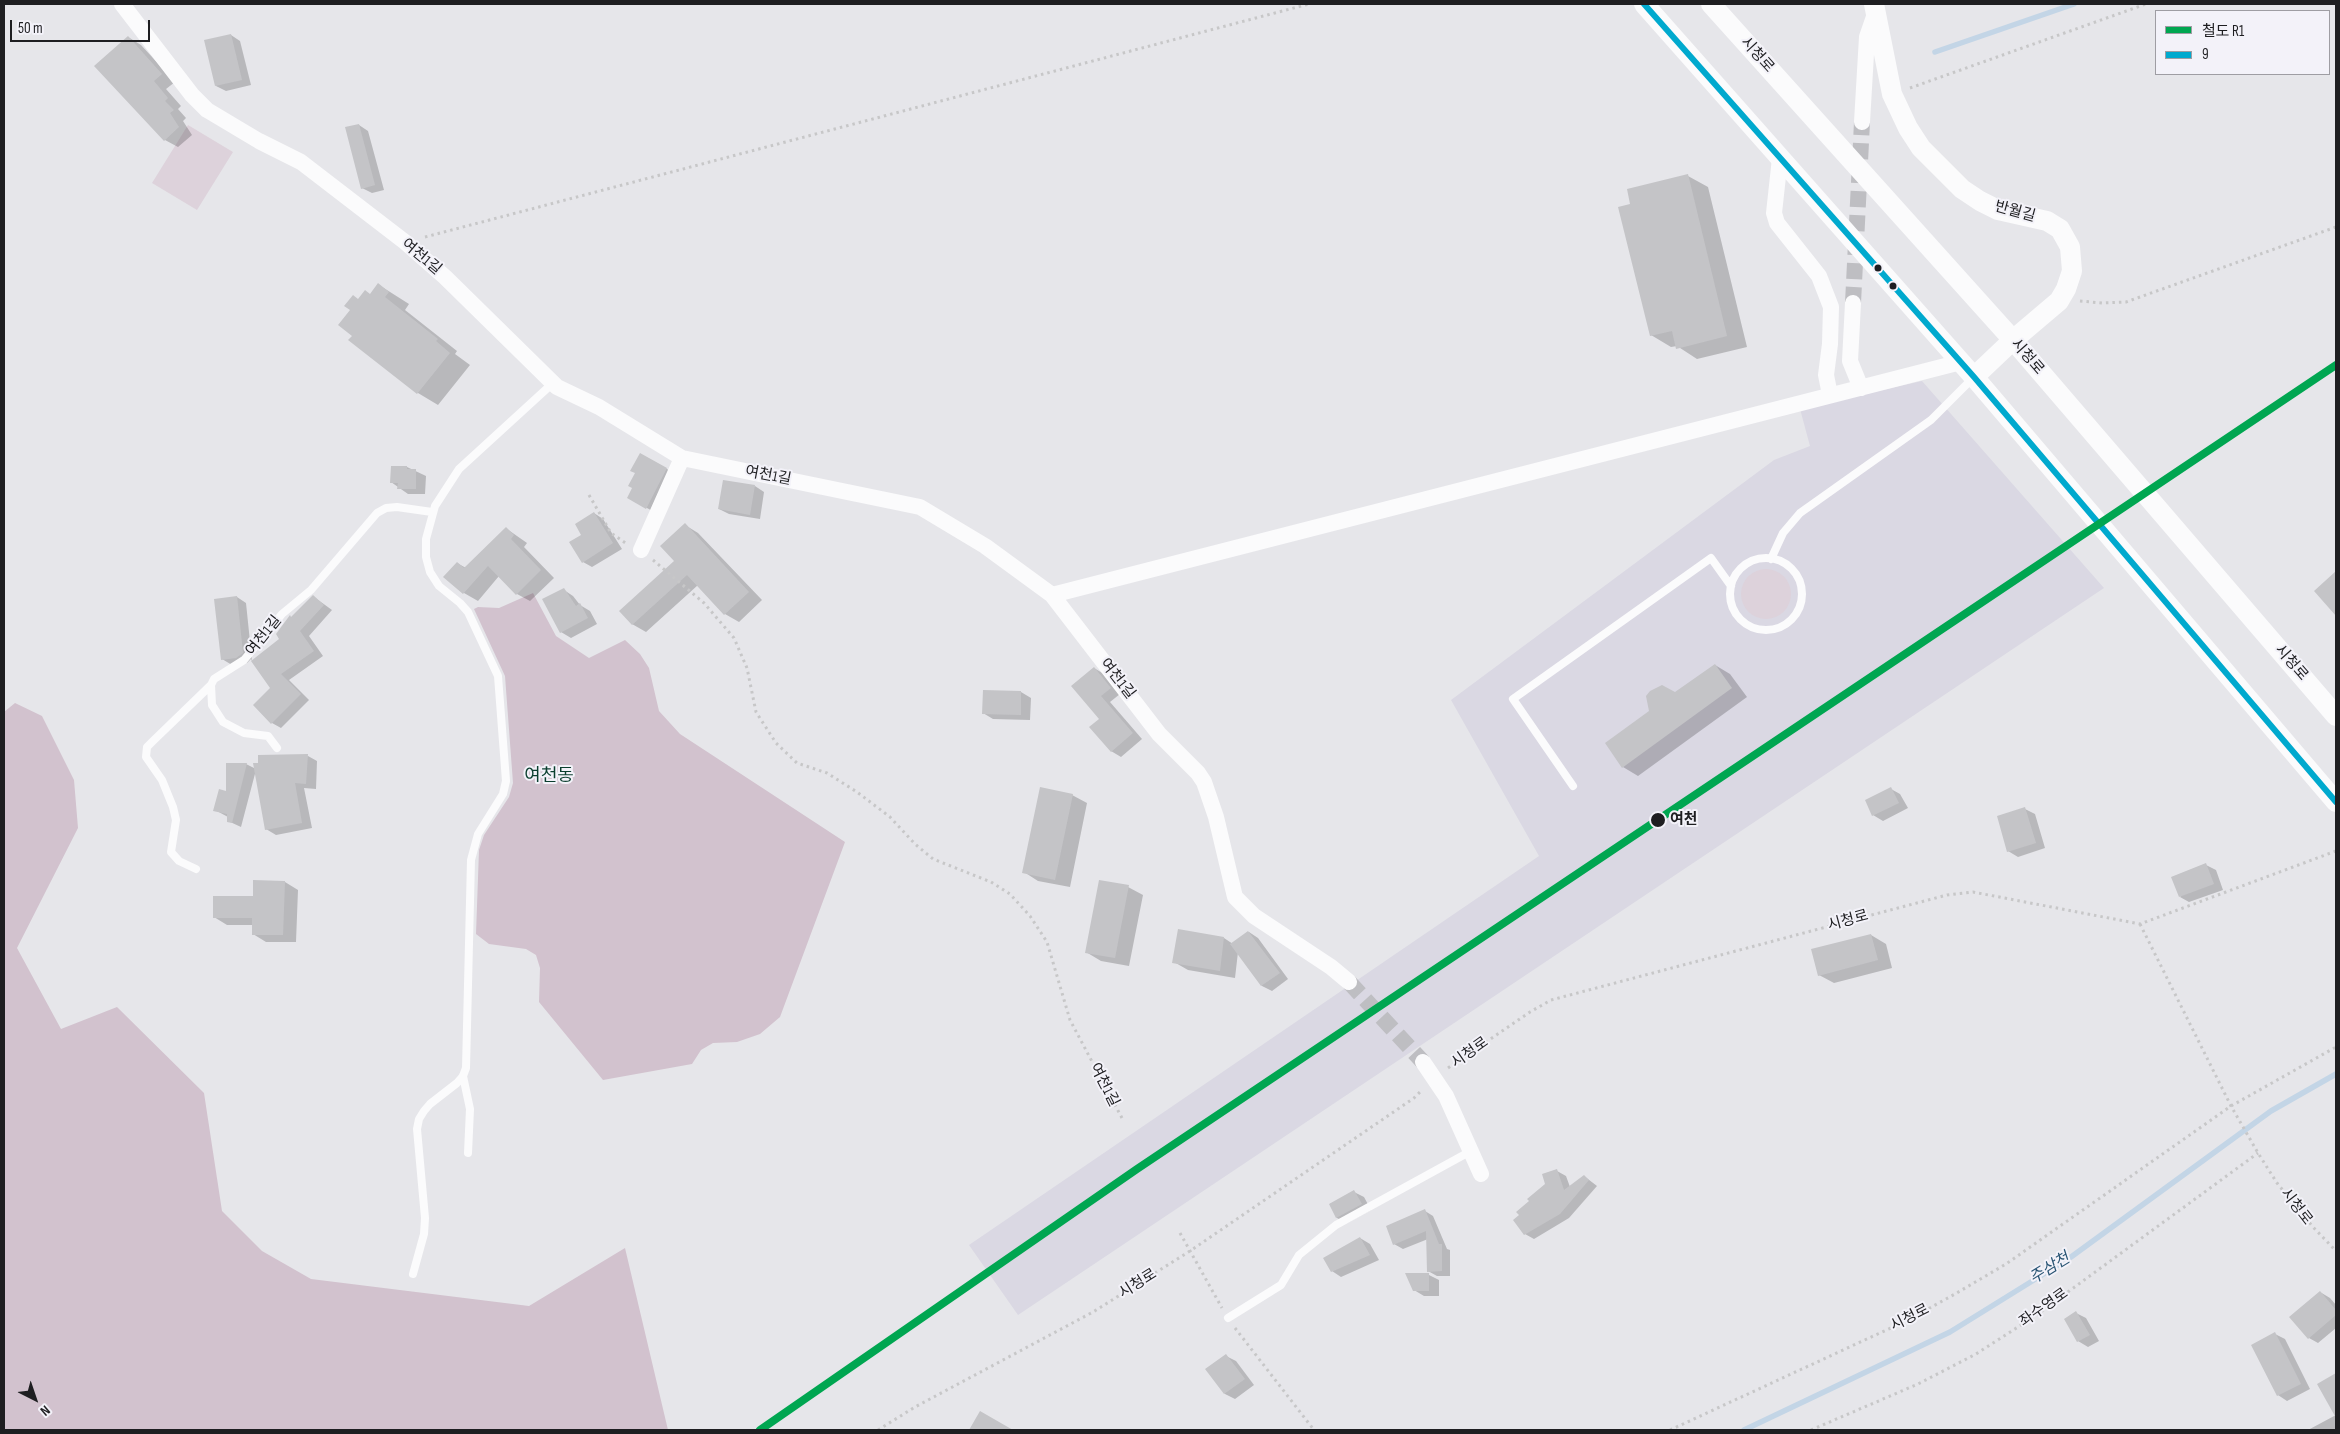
<!DOCTYPE html>
<meta charset="utf-8">
<style>
body{margin:0}
#map{position:relative;width:2340px;height:1434px;overflow:hidden;background:#e6e6ea;font-family:"Sofia Sans Condensed","Noto Sans KR",sans-serif}
canvas{display:block}
.frame{position:absolute;inset:0;border:5px solid #1e1e21;pointer-events:none}
.legend{position:absolute;left:2155px;top:10px;width:175px;height:65px;box-sizing:border-box;background:#f3f2f9;border:1px solid #9e9da3;margin:0;padding:6px 9px;list-style:none;font-size:15px;color:#1e1e21}
.legend li{display:flex;align-items:center;gap:10px;height:25px}
.legend b{width:25px;border:1px solid #9e9da3}
.north{position:absolute;left:10px;top:1374px;width:50px;height:50px;-webkit-text-stroke:4px #f3f2f9;paint-order:stroke;rotate:139deg;font-size:14px;font-weight:700;line-height:20px;text-align:center;color:#1e1e21}
.north::after{content:'';display:block;margin:auto;width:18px;height:22px;background:#1e1e21;clip-path:polygon(50% 0,100% 100%,50% 72%,0 100%)}
.scale{position:absolute;left:10px;top:20px;width:140px;height:22px;box-sizing:border-box;border:2px solid #1e1e21;border-top:0;padding-left:6px;font-size:15px;line-height:18px;white-space:nowrap;color:#1e1e21;-webkit-text-stroke:4px #f3f2f9;paint-order:stroke}
</style>
<div id="map">
<canvas width="2340" height="1434"></canvas>
<div class="frame"></div>
<ul class="legend">
<li><b style="height:6px;background:#00a651"></b>철도 R1</li>
<li><b style="height:6px;background:#00a9ce"></b>9</li>
</ul>
<div class="north">N</div>
<div class="scale">50 m</div>
</div>
<script>
const g = document.querySelector('canvas').getContext('2d');
g.lineJoin = 'round';
function fill(path, color) { g.fillStyle = color; g.fill(path, 'evenodd'); }
const shape = rows => new Path2D(rows.map(r => 'M' + r).join(''));
function strokePath(path, color, width, dash) { g.strokeStyle = color; g.lineWidth = width; g.lineCap = dash ? 'butt' : 'round'; g.setLineDash(dash || []); g.stroke(path); }
function drawText(font, color, halo, rows, align = 'center') {
  g.font = font + ' "Sofia Sans Condensed","Noto Sans KR",sans-serif'; g.lineWidth = 4; g.setLineDash([]); g.textBaseline = 'middle'; g.strokeStyle = halo; g.fillStyle = color; for (const [text, x, y, turn = 0] of rows) {
    g.save(); g.translate(x, y); g.rotate((+turn || 0) * Math.PI / 180); g.textAlign = isNaN(turn) ? turn : align; if (halo) g.strokeText(text, 0, 0); g.fillText(text, 0, 0); g.restore();
  }
}
const built = shape([
 [1922,381,2104,588,1018,1315,969,1245,1539,856,1451,700,1774,460,1810,446,1800,409]
]);
const green = shape([
 [188,125,233,152,197,210,152,183],
 '1741 594a25 25 0 1 1 50 0a25 25 0 1 1-50 0Z'
]);
const forest = shape([
 [533,593,556,636,589,658,625,640,640,654,649,668,659,711,680,734,845,842,780,1017,760,1034,737,1042,713,1043,701,1050,692,1064,603,1080,539,1002,540,968,536,955,526,949,489,944,476,934,479,850,484,835,509,797,513,783,505,676,474,609,478,607,499,608],
 [15,703,42,716,74,780,78,828,17,948,61,1029,117,1007,204,1093,222,1211,262,1251,311,1279,529,1306,625,1248,668,1430,4,1430,4,712]
]);
const shadow = shape([
 [231,35,240,41,251,85,226,91,216,86],
 [128,37,141,45,175,82,166,89,181,106,178,109,186,118,183,121,192,135,178,147,165,140],
 [359,125,368,131,384,190,372,193,362,188],
 [1688,176,1708,187,1747,347,1697,359,1677,346,1671,347,1651,335,1632,204],
 [379,285,409,304,405,310,457,351,455,354,470,365,438,405,418,393,350,340,353,335,359,300,371,295],
 [641,455,676,474,656,513,629,498,634,488],
 [407,467,426,476,425,494,408,494,391,482],
 [755,486,764,492,760,519,729,514,719,509],
 [594,513,603,519,622,549,592,567,583,562,583,535],
 [685,525,698,533,762,600,739,622,725,614,698,585,646,632,632,624,676,561],
 [507,529,527,543,524,547,554,578,530,601,517,594,499,576,478,601,464,593,445,577,457,563,466,568],
 [564,590,573,596,580,605,590,611,597,624,571,638,561,632],
 [237,597,246,603,252,661,251,659,247,663,232,665,222,659],
 [314,597,332,610,309,636,323,656,289,680,309,700,281,728,272,723,272,688,281,639,292,618],
 [1715,665,1730,674,1747,697,1638,776,1623,767,1650,712],
 [1094,668,1104,674,1120,694,1110,702,1142,739,1121,757,1111,751,1100,719],
 [984,691,1021,692,1031,698,1030,720,993,719,983,713],
 [308,756,317,761,316,789,304,788,312,828,276,835,266,829,256,770,241,827,228,821,228,817,215,810,246,764,256,769],
 [1891,789,1900,794,1908,808,1883,821,1873,815],
 [1072,795,1087,803,1070,887,1038,881,1024,872],
 [2025,809,2035,814,2045,848,2018,857,2008,851],
 [2206,865,2216,870,2223,890,2189,902,2180,897],
 [285,882,298,890,296,942,266,942,253,934,253,925,227,925,214,917],
 [1128,887,1143,895,1129,966,1101,961,1086,952],
 [1249,932,1258,938,1288,979,1272,991,1262,986,1238,952,1235,978,1188,970,1174,962,1224,938,1233,944],
 [1871,935,1886,944,1892,968,1834,983,1819,975],
 [1557,1171,1566,1176,1570,1187,1584,1176,1597,1186,1569,1218,1534,1239,1525,1234,1547,1185],
 [1354,1192,1364,1197,1371,1210,1347,1223,1337,1218,1330,1204],
 [1425,1211,1433,1216,1447,1249,1450,1250,1450,1276,1437,1276,1428,1271,1428,1239,1403,1249,1394,1244],
 [1360,1238,1370,1244,1379,1260,1341,1277,1332,1271],
 [1407,1275,1429,1275,1439,1280,1439,1296,1424,1296,1414,1290],
 [2320,1292,2330,1298,2336,1305,2336,1328,2318,1343,2309,1338],
 [2076,1313,2086,1318,2099,1341,2088,1347,2078,1341],
 [2275,1334,2285,1339,2310,1389,2287,1401,2278,1395],
 [1226,1356,1236,1361,1254,1385,1235,1399,1225,1394,1207,1369],
 [2336,1375,2336,1430,2308,1430,2336,1415,2318,1385]
]);
const stream = shape([
 [1935,52,2074,4],
 [1744,1430,1950,1332,2071,1257,2271,1111,2336,1074]
]);
const building = shape([
 [231,34,242,80,215,86,204,40],
 [128,36,162,74,154,81,168,98,165,101,174,110,170,113,179,127,164,141,94,66],
 [359,124,375,185,361,189,345,127],
 [1688,174,1727,336,1676,349,1672,331,1650,336,1618,207,1630,204,1627,189],
 [378,283,389,292,385,297,438,339,436,341,450,353,417,394,348,340,352,336,338,325,350,310,344,306,353,295,358,299,365,290,370,294],
 [640,453,667,468,646,509,627,498,632,488,628,486,635,473,630,471],
 [391,466,407,466,407,469,416,469,416,489,397,489,398,483,390,483],
 [723,480,755,485,750,515,718,509],
 [594,512,613,543,582,563,569,542,581,535,575,524],
 [685,523,749,592,724,615,687,575,632,625,619,611,674,561,660,546],
 [506,527,514,535,511,539,541,570,516,595,488,566,463,594,443,577,457,562,464,568],
 [2336,571,2336,616,2314,591],
 [564,588,576,606,580,603,588,618,560,633,542,599],
 [313,595,324,605,300,631,314,651,281,674,301,694,271,724,253,705,270,688,251,661,279,639,276,634,290,615,291,617],
 [237,596,243,653,236,658,221,660,214,599],
 [1715,664,1732,688,1622,768,1605,743,1649,711,1646,696,1650,691,1662,685,1675,692],
 [1094,667,1111,688,1101,696,1133,733,1111,752,1089,727,1099,719,1071,686],
 [983,690,1021,691,1021,715,982,714],
 [308,754,306,784,295,783,302,823,265,830,253,763,258,763,258,755],
 [226,763,247,763,232,823,227,822,227,814,213,811,219,789,226,791],
 [1040,787,1073,794,1055,880,1022,873],
 [1891,787,1899,803,1872,816,1865,800],
 [2025,807,2036,843,2007,852,1997,816],
 [2206,863,2214,884,2179,897,2171,877],
 [253,880,285,881,283,935,252,935,252,918,213,918,213,896,253,896],
 [1099,880,1129,885,1115,958,1085,953],
 [1178,929,1224,937,1220,971,1172,963],
 [1248,931,1280,973,1261,986,1230,944],
 [1871,934,1878,960,1818,976,1811,949],
 [1557,1169,1564,1190,1584,1175,1589,1180,1560,1214,1524,1235,1513,1220,1519,1215,1516,1212,1529,1201,1527,1199,1545,1184,1542,1174],
 [1354,1190,1362,1204,1336,1218,1329,1204],
 [1425,1209,1439,1244,1442,1244,1442,1271,1427,1272,1426,1231,1393,1245,1386,1226],
 [1360,1237,1370,1255,1331,1272,1323,1258],
 [1405,1273,1429,1273,1429,1291,1413,1291],
 [2320,1291,2336,1310,2336,1315,2308,1339,2289,1317],
 [2076,1311,2090,1335,2077,1342,2064,1319],
 [2275,1332,2301,1384,2277,1396,2251,1345],
 [1226,1354,1245,1379,1224,1394,1205,1369],
 [2336,1373,2336,1418,2317,1384],
 [980,1411,1013,1430,969,1430]
]);
const minorTunnel = shape([
 [1853,303,1862,122],
 [1349,982,1423,1062]
]);
const path = shape([
 [1910,88,2146,4],
 [425,237,1309,4],
 [2080,301,2102,303,2126,302,2336,227],
 [589,495,611,533,627,544],
 [653,560,704,603,734,638,747,668,756,712,776,743,797,763,827,773,857,792,890,817,915,844,933,859,991,882,1010,894,1030,916,1047,942,1070,1020,1123,1120],
 [2140,924,2231,1106,2258,1153,2277,1183,2313,1227,2336,1251],
 [1448,1068,1530,1012,1551,1000,1947,895,1973,892,2140,924,2336,851],
 [1180,1233,1222,1308],
 [1235,1328,1314,1430],
 [878,1430,915,1407,1093,1312,1190,1251,1414,1098,1422,1090],
 [1670,1430,1908,1320,1955,1294,2006,1264,2231,1106,2336,1047],
 [1811,1430,1918,1384,1976,1354,2035,1316,2258,1153]
]);
const service = shape([
 '1730 594a36 36 0 1 1 72 0a36 36 0 1 1-72 0Z',
 [1771,559,1783,533,1800,513,1931,420,1973,378],
 [277,748,268,736,244,733,223,722,212,705,211,685,214,679,244,660,282,614,311,590,377,513,386,508,397,507,432,512],
 [1573,786,1513,699,1711,558,1731,586],
 [196,869,179,861,171,852,176,820,173,807,162,780,146,757,147,747,153,741,211,685],
 [463,1076,470,1109,468,1153],
 [413,1274,424,1234,425,1218,417,1129,419,1119,424,1111,430,1104,457,1083,463,1076,466,1068,471,860,478,834,503,794,506,781,498,676,468,612,460,603,439,586,430,572,426,557,426,539,435,506,459,469,553,383],
 [1228,1318,1281,1285,1299,1255,1336,1225,1471,1151]
]);
const minor = shape([
 [122,4,192,95,207,110,259,141,301,162,405,242,445,277,557,387,599,407,682,458,920,507,985,546,1052,595,1159,734,1198,773,1204,782,1216,817,1235,897,1254,916,1331,967,1349,982],
 [1862,122,1867,37,1875,14],
 [1780,158,1774,213,1777,223,1819,276,1831,307,1830,344,1826,375,1830,395],
 [1853,303,1850,361,1861,388],
 [641,550,682,458],
 [1052,595,1961,362],
 [1423,1062,1446,1096,1481,1174]
]);
const tertiary = shape([
 [1644,4,1974,377,2336,802],
 [1711,4,2013,340,2336,716],
 [1874,4,1892,94,1908,128,1921,148,1962,189,1980,201,1998,210,2047,221,2060,229,2070,247,2072,271,2066,289,2059,301,2013,340,1974,377]
]);
const rail = shape([
 [760,1430,1137,1169,2336,365]
]);
const bus1 = shape([
 [1644,4,1974,377,2336,802]
]);
const rail1 = shape([
 [760,1430,1137,1169,2336,365]
]);
const markers = [
 [1878,268,4.5,"#1e1e21"],
 [1893,286,4.5,"#1e1e21"],
 [1658,820,8,"#1e1e21"]
];
const streetNames = [
 ["시청로",1757,55,48],
 ["반월길",2015,212,15],
 ["여천1길",421,257,40],
 ["시청로",2027,357,49],
 ["여천1길",768,476,11],
 ["여천1길",264,636,-51],
 ["시청로",2291,663,49],
 ["여천1길",1117,679,52],
 ["시청로",1848,921,-15],
 ["시청로",1470,1053,-35],
 ["여천1길",1104,1085,63],
 ["시청로",2296,1207,52],
 ["시청로",1138,1284,-32],
 ["좌수영로",2044,1308,-35],
 ["시청로",1910,1318,-27]
];
const stopNames = [
 ["여천",1670,820]
];
const waterNames = [
 ["주삼천",2050,1269,-32]
];
const quarterNames = [
 ["여천동",549,776]
];
fill(built, '#dad8e3');
fill(green, '#ddd2db');
fill(forest, '#d2c2ce');
fill(shadow, '#0003');
strokePath(stream, '#c3d5e6', 5.5);
fill(building, '#c4c4c7');
strokePath(minorTunnel, '#bebec2', 16, [16, 8]);
strokePath(path, '#c7c7c8', 3, [2.5, 4]);
strokePath(service, '#fbfbfc', 8);
strokePath(minor, '#fbfbfc', 16);
strokePath(tertiary, '#fbfbfc', 20);
strokePath(rail, '#d2d2d3', 4);
strokePath(bus1, '#00a9ce', 6);
strokePath(rail1, '#00a651', 8);
for (const [x, y, r, color] of markers) { const dot = new Path2D(); dot.arc(x, y, r, 0, 2 * Math.PI); g.fillStyle = color; g.fill(dot); strokePath(dot, '#f3f2f9', 2); }
drawText('15px', '#1e1e21', '#f3f2f9', streetNames);
drawText('bold 15px', '#1e1e21', '#f3f2f9', stopNames, 'left');
drawText('italic 16px', '#285473', '#f3f2f9', waterNames);
drawText('18px', '#0a3e2e', '#f3f2f9', quarterNames);
</script>
